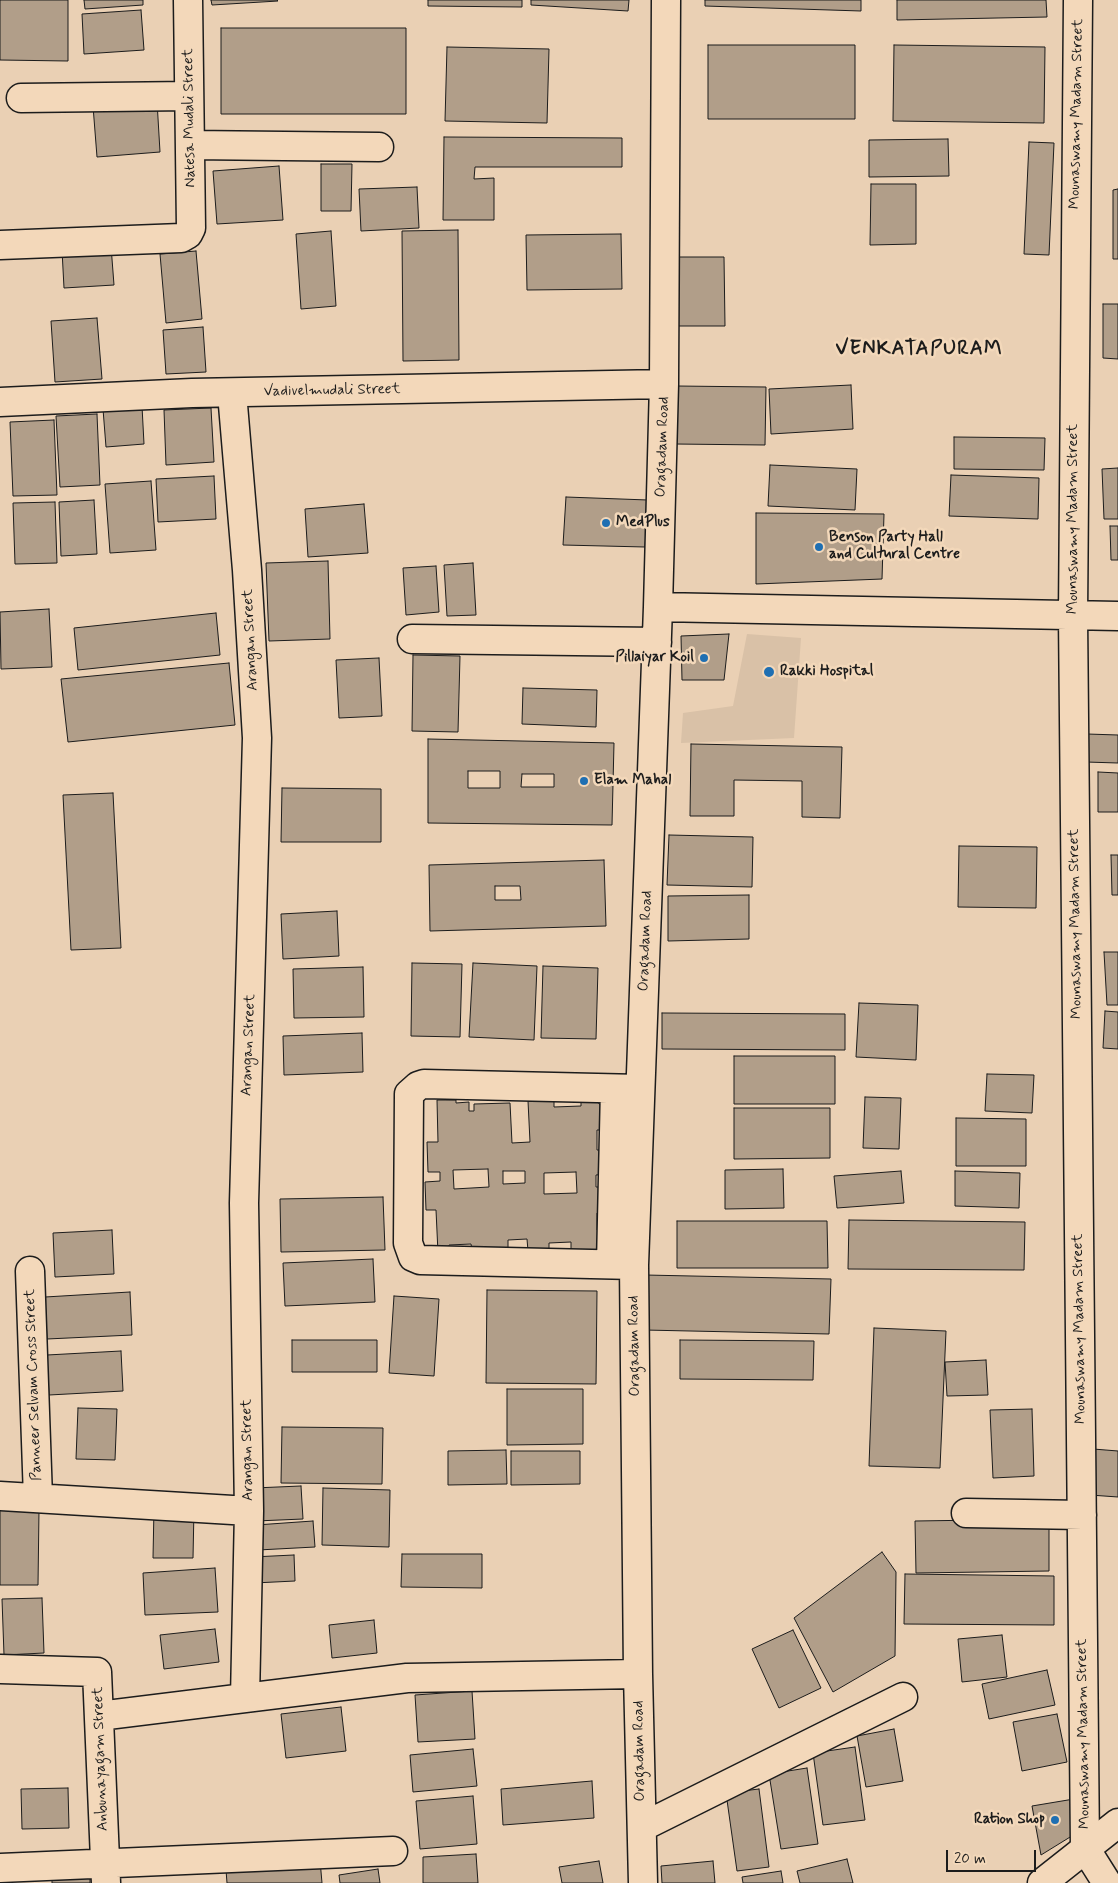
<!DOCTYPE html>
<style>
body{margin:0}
#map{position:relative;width:1118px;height:1883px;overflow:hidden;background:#ead0b4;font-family:Mynerve,sans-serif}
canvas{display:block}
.scale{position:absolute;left:946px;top:1850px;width:90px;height:22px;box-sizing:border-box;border:2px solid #1c1c1c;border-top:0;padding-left:6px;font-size:15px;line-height:18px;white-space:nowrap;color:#1c1c1c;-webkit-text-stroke:4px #f3d8ba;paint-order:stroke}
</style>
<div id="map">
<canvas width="1118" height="1883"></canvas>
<div class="scale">20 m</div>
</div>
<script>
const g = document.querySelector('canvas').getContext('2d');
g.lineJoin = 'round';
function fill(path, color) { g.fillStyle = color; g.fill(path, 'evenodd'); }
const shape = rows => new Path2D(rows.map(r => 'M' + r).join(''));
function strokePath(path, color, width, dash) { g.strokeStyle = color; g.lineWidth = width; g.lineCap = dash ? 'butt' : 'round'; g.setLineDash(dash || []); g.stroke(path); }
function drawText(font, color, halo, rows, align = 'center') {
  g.font = font + ' Mynerve,sans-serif'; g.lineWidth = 5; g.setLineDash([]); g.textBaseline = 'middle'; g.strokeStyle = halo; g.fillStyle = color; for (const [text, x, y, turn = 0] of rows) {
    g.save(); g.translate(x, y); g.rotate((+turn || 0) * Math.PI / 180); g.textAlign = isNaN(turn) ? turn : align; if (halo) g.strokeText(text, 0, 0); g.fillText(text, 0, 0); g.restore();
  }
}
const built = shape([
 [747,634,801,638,794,738,681,743,683,713,733,706]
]);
const building = shape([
 [0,0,68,0,68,61,0,60,0,0],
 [84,0,143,0,143,5,85,9,84,0],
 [211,0,277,0,278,1,212,5,211,0],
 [428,0,522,0,522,7,428,6,428,0],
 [531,0,629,0,628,11,531,5,531,0],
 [705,0,861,0,861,11,705,6,705,0],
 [897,0,1046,0,1047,17,897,20,897,0],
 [141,10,144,50,84,54,82,14,141,10],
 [221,28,406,28,406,114,221,114,221,28],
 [708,45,855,45,855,119,708,119,708,45],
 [894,45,1045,47,1044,123,893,121,894,45],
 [447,47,549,49,547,123,445,121,447,47],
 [157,101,160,152,97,157,93,106,157,101],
 [444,137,622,138,622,167,475,167,474,179,494,178,494,220,443,220,444,137],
 [948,139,949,176,869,177,869,140,948,139],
 [1029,142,1054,143,1049,255,1024,254,1029,142],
 [321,164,352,164,351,211,321,211,321,164],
 [279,166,283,220,217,224,213,171,279,166],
 [871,184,916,184,916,244,870,245,871,184],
 [417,187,419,228,361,231,359,189,417,187],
 [1118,189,1118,259,1113,259,1113,190,1118,189],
 [458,230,459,360,403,361,402,231,458,230],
 [331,231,336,306,301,309,296,234,331,231],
 [621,234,622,289,527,290,526,235,621,234],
 [111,246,114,285,64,288,62,250,111,246],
 [196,251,202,319,166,323,160,254,196,251],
 [676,257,724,257,725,326,676,326,676,257],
 [1103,304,1118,304,1118,359,1103,358,1103,304],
 [97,318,102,379,55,382,51,321,97,318],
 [203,327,206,372,166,374,163,330,203,327],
 [851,385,853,429,771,434,769,389,851,385],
 [676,386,766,387,765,445,675,444,676,386],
 [142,406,144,444,106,447,103,409,142,406],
 [211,408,214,462,166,465,164,410,211,408],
 [97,414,100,485,60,487,56,416,97,414],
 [54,420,57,495,13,496,10,422,54,420],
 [954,437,1045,438,1044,470,954,469,954,437],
 [770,465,857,469,855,510,768,506,770,465],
 [1118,468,1118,519,1104,519,1102,469,1118,468],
 [951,475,1039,478,1038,519,949,516,951,475],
 [214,476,216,519,158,522,156,479,214,476],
 [151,481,156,550,110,553,105,484,151,481],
 [566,497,648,500,645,547,563,545,566,497],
 [94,500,97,554,61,556,59,502,94,500],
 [55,502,57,563,15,564,13,503,55,502],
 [364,504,368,553,308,557,305,509,364,504],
 [756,513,884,514,882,579,756,584,756,513],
 [1110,526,1118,526,1118,560,1111,560,1110,526],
 [328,561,330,639,269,641,266,563,328,561],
 [473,563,476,615,447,616,444,565,473,563],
 [436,566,439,612,406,615,403,568,436,566],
 [49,609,52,667,1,669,0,612,49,609],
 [216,613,220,655,78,670,74,628,216,613],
 [729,634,724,680,682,680,681,636,729,634],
 [413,655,460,656,458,732,412,731,413,655],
 [379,658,382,716,339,718,336,660,379,658],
 [229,663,235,725,68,742,61,679,229,663],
 [523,688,597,690,596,727,522,724,523,688],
 [1087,734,1118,735,1118,763,1086,762,1087,734],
 [428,739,614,743,612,825,428,823,428,739],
 [468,771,500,771,500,788,468,788,468,771],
 [522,774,554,774,554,787,521,787,522,774],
 [691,744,842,747,840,818,802,817,802,781,734,780,734,816,690,816,691,744],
 [1098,772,1118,773,1118,812,1098,812,1098,772],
 [282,788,381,789,381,842,281,842,282,788],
 [113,793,121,948,71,950,63,795,113,793],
 [669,835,753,837,752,887,667,885,669,835],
 [959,846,1037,847,1036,908,958,907,959,846],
 [1111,855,1118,855,1118,895,1112,895,1111,855],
 [604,860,606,926,430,931,429,865,604,860],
 [495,886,520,886,521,900,495,900,495,886],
 [749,895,749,939,668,941,668,896,749,895],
 [337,911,339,956,283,959,281,914,337,911],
 [1104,952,1118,952,1118,1005,1107,1005,1104,952],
 [412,963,462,964,460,1037,411,1036,412,963],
 [473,963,537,966,534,1040,469,1037,473,963],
 [543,966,598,968,596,1039,541,1038,543,966],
 [363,967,364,1017,294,1018,293,969,363,967],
 [859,1003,918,1005,916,1060,856,1057,859,1003],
 [1105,1011,1118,1012,1118,1049,1103,1048,1105,1011],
 [662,1013,845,1014,845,1050,662,1049,662,1013],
 [362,1033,363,1072,284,1075,283,1036,362,1033],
 [734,1056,835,1056,835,1104,734,1104,734,1056],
 [987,1074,1034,1075,1032,1113,985,1111,987,1074],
 [581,1096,598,1096,599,1104,609,1104,611,1130,597,1130,597,1150,608,1150,609,1174,596,1175,596,1187,607,1187,608,1213,597,1213,597,1230,608,1230,609,1254,571,1255,571,1242,549,1243,549,1251,528,1251,527,1239,508,1240,508,1255,472,1250,471,1244,449,1245,449,1253,438,1253,436,1210,426,1210,425,1182,440,1181,440,1172,428,1172,427,1142,438,1142,437,1100,456,1100,456,1103,469,1102,469,1111,474,1111,474,1104,510,1103,512,1143,530,1142,528,1101,554,1100,554,1107,581,1106,581,1096],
 [488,1169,489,1187,454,1189,453,1170,488,1169],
 [503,1171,525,1171,525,1183,503,1184,503,1171],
 [576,1172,577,1193,544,1194,544,1173,576,1172],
 [865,1097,901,1098,899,1149,863,1148,865,1097],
 [734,1108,830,1108,830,1158,734,1159,734,1108],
 [956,1118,1026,1119,1026,1166,956,1166,956,1118],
 [783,1169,784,1208,725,1209,725,1170,783,1169],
 [901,1171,904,1203,837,1208,834,1176,901,1171],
 [955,1171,1020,1173,1019,1208,955,1206,955,1171],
 [383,1197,385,1250,281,1252,280,1199,383,1197],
 [849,1220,1025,1222,1024,1270,848,1269,849,1220],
 [677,1221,827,1221,828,1268,677,1268,677,1221],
 [112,1230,114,1274,55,1277,53,1233,112,1230],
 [373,1259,375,1302,285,1306,283,1263,373,1259],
 [645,1275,831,1279,829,1334,644,1330,645,1275],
 [487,1290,597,1291,596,1384,486,1383,487,1290],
 [130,1292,132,1335,47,1339,45,1297,130,1292],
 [394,1296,439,1299,434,1376,389,1373,394,1296],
 [874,1328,946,1331,940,1468,869,1466,874,1328],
 [292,1340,377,1340,377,1372,292,1372,292,1340],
 [680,1340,814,1341,813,1380,680,1379,680,1340],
 [121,1351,123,1391,49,1395,47,1355,121,1351],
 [986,1360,988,1395,947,1396,945,1362,986,1360],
 [507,1389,583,1389,583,1444,507,1445,507,1389],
 [78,1408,117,1409,115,1460,76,1459,78,1408],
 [1032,1409,1034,1476,993,1478,990,1410,1032,1409],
 [282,1427,383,1428,382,1484,281,1483,282,1427],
 [1093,1449,1118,1451,1118,1497,1090,1495,1093,1449],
 [506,1450,507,1484,448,1485,448,1451,506,1450],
 [511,1451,580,1451,580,1484,511,1485,511,1451],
 [301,1486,303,1519,256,1521,254,1488,301,1486],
 [323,1488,390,1490,389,1547,322,1545,323,1488],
 [154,1508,194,1509,193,1558,153,1558,154,1508],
 [0,1510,39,1510,38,1585,0,1585,0,1510],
 [1049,1519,1049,1571,916,1573,915,1521,1049,1519],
 [313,1521,315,1547,258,1550,256,1525,313,1521],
 [882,1552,896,1572,895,1656,833,1692,794,1618,882,1552],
 [402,1554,482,1554,482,1588,401,1587,402,1554],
 [294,1555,295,1581,254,1583,252,1557,294,1555],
 [215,1568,218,1612,145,1615,143,1573,215,1568],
 [905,1574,1054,1576,1054,1625,904,1624,905,1574],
 [42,1598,44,1653,4,1655,2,1599,42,1598],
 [374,1620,377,1653,332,1658,329,1625,374,1620],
 [215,1629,219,1662,164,1669,160,1635,215,1629],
 [793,1630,821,1688,779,1708,752,1649,793,1630],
 [1002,1635,1007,1677,962,1682,958,1639,1002,1635],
 [1047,1670,1055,1705,989,1719,982,1684,1047,1670],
 [472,1691,475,1739,418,1742,415,1695,472,1691],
 [341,1707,346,1751,286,1758,281,1714,341,1707],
 [1057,1714,1067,1762,1022,1771,1013,1722,1057,1714],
 [894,1729,903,1781,866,1787,857,1736,894,1729],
 [855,1747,865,1820,823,1825,813,1753,855,1747],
 [473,1749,477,1786,413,1792,410,1755,473,1749],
 [807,1768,818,1844,781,1849,769,1774,807,1768],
 [592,1781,594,1818,503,1825,501,1789,592,1781],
 [68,1788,69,1828,22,1829,21,1789,68,1788],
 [759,1789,769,1867,737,1871,726,1793,759,1789],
 [473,1796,477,1844,420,1849,416,1801,473,1796],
 [1074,1799,1075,1834,1041,1855,1032,1806,1074,1799],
 [476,1854,478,1883,423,1883,423,1857,476,1854],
 [847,1859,853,1883,800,1883,797,1871,847,1859],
 [320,1860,322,1883,227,1883,226,1870,320,1860],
 [599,1861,603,1883,562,1883,559,1867,599,1861],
 [713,1861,715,1883,662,1883,661,1866,713,1861],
 [378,1869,380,1883,340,1883,339,1875,378,1869],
 [781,1871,783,1883,743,1883,742,1877,781,1871],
 [52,1876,90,1876,90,1883,52,1883,52,1876]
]);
const street = shape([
 [1078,0,1073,616,1085,1848,1107,1883],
 [21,98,189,96],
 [190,145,379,147],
 [0,245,181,238,188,234,191,228,188,0],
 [232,393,247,570,257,738,244,1203,249,1511,245,1698],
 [0,402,192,393,664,384],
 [658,607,1118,616],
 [412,639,657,642],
 [611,1264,615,1089],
 [634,1265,420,1260,413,1257,408,1243,409,1094,418,1086,424,1084,640,1089],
 [30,1271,38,1498],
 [0,1496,249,1511],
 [966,1513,1082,1515],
 [0,1669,97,1672,106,1883],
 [99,1716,407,1678,638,1674],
 [642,1827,903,1697],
 [0,1868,393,1851],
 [643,1883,638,1674,634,1265,658,607,664,384,666,0]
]);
const primary = shape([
 [1042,1883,1118,1823]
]);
const markers = [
 [606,523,5,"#1f6fb2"],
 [819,547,5,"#1f6fb2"],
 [704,658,5,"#1f6fb2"],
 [769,672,6,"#1f6fb2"],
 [584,781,5,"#1f6fb2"],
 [1055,1820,5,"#1f6fb2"]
];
const streetNames = [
 ["Mounaswamy Madam Street",1077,114,-89],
 ["Natesa Mudali Street",190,118,-91],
 ["Vadivelmudali Street",332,391,-1],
 ["Oragadam Road",663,447,-88],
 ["Mounaswamy Madam Street",1074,519,-90],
 ["Arangan Street",251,640,-93],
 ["Mounaswamy Madam Street",1076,924,-91],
 ["Oragadam Road",646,941,-88],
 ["Arangan Street",249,1045,-88],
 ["Mounaswamy Madam Street",1080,1329,-91],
 ["Oragadam Road",635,1346,-91],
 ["Panneer Selvam Cross Street",34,1385,-92],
 ["Arangan Street",248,1450,-91],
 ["Mounaswamy Madam Street",1084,1734,-91],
 ["Oragadam Road",640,1751,-91],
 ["Anbunayagam Street",101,1759,-92]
];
const poiNames = [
 ["MedPlus",616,523],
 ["Benson Party Hall",829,538],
 ["and Cultural Centre",829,555],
 ["Pillaiyar Koil",694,658,"right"],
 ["Rakki Hospital",780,672],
 ["Elam Mahal",594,781],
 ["Ration Shop",1045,1820,"right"]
];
const districtNames = [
 ["VENKATAPURAM",919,350]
];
fill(built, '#d9c1a7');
fill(building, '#b19e89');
strokePath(building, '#1c1c1c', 1);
strokePath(street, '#1c1c1c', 31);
strokePath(primary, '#1c1c1c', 31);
strokePath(street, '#f3d8ba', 28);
strokePath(primary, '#f3d8ba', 28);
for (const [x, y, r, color] of markers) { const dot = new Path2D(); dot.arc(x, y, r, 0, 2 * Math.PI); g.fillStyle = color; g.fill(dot); strokePath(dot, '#f3d8ba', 2); }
drawText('15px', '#1c1c1c', '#f3d8ba', streetNames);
drawText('bold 15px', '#1c1c1c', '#f3d8ba', poiNames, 'left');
g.letterSpacing = '1px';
drawText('bold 20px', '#1c1c1c', '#f3d8ba', districtNames);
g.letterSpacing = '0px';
</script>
